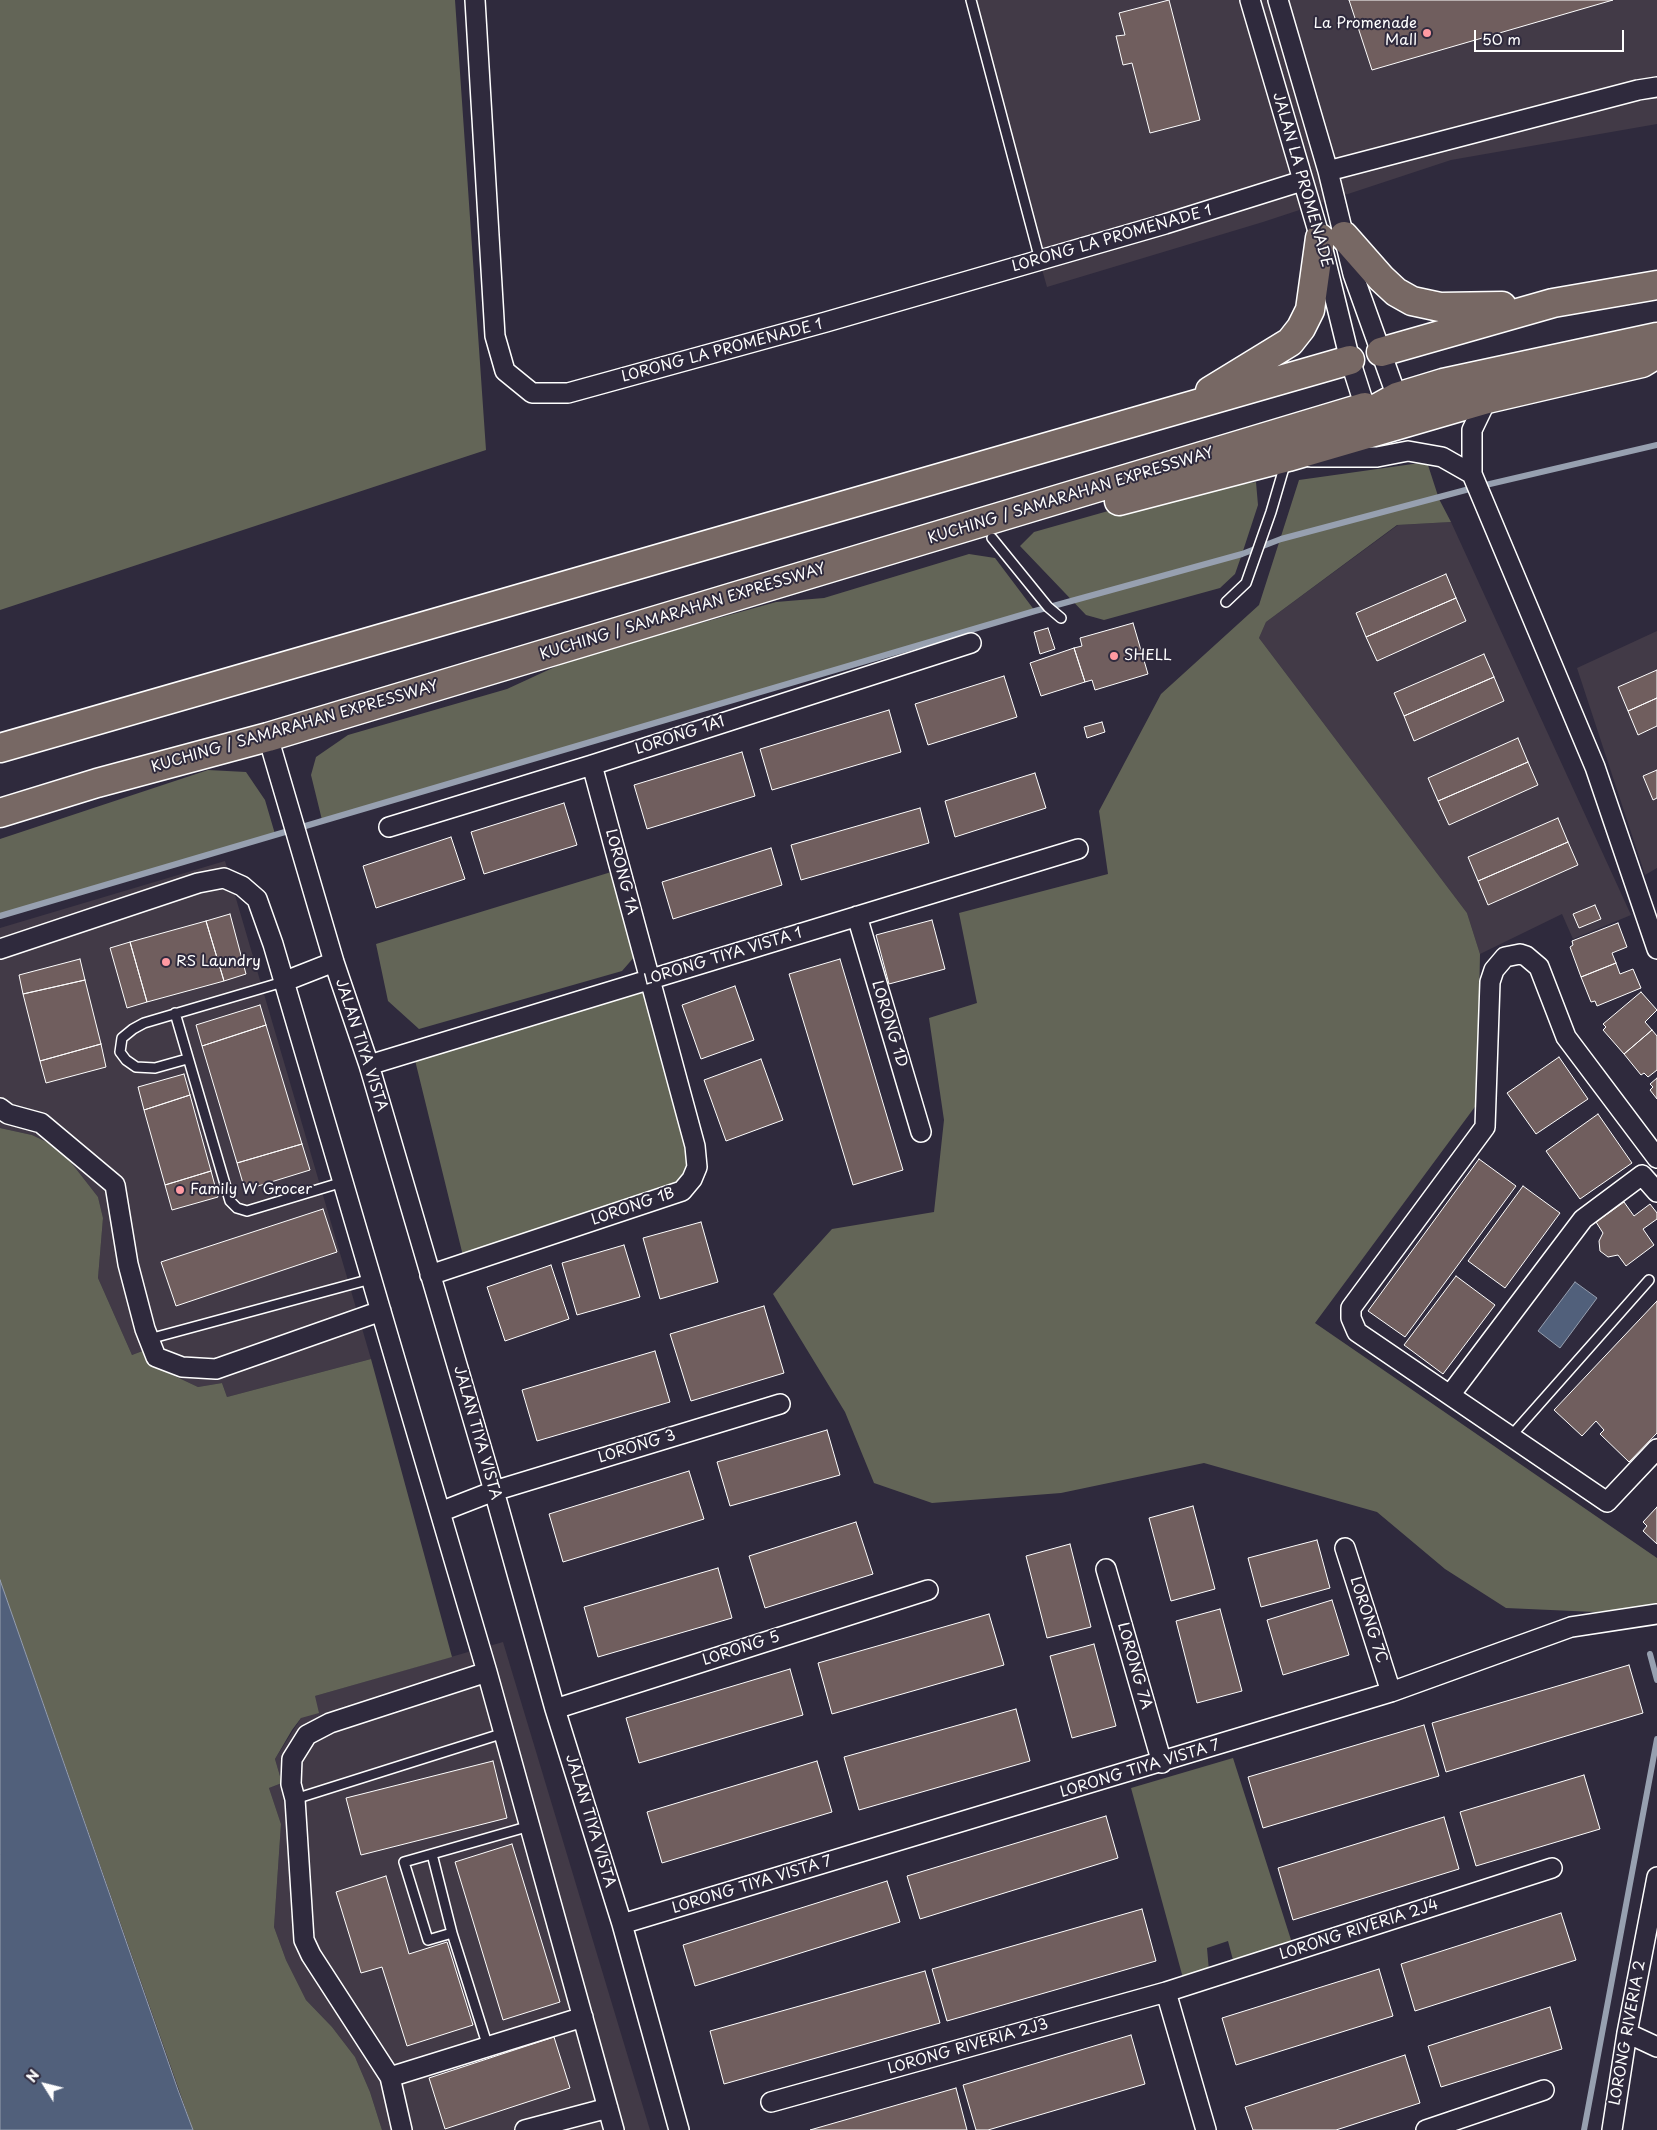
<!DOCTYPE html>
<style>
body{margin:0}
#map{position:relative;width:1657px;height:2130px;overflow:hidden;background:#2f2a3d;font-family:"Playpen Sans",sans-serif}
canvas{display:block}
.north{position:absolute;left:20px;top:2060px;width:50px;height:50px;-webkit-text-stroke:4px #2f2a3d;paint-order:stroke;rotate:306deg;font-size:14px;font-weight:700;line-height:20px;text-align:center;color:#fff}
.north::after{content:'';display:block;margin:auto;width:18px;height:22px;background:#fff;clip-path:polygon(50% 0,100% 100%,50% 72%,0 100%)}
.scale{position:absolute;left:1474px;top:30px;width:150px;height:22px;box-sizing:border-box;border:2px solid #fff;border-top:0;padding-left:6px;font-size:15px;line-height:18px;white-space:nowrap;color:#fff;-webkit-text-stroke:4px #2f2a3d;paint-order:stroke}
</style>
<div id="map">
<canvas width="1657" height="2130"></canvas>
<div class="north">N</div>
<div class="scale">50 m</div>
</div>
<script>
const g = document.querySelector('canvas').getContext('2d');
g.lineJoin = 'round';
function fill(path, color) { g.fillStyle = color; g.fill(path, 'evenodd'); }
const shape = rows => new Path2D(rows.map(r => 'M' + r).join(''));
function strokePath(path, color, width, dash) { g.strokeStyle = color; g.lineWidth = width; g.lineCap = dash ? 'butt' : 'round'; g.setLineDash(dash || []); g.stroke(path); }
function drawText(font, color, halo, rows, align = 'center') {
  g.font = font + ' "Playpen Sans",sans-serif'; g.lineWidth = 4; g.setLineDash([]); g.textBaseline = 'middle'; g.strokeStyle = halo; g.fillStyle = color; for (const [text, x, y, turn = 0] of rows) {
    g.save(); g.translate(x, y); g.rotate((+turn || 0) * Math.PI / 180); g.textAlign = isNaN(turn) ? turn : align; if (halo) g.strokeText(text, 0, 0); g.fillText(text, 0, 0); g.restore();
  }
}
const built = shape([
 [966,0,1657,0,1657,124,1451,160,1263,222,1047,287],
 [1451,522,1631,915,1573,939,1562,914,1480,954,1467,913,1259,638,1266,622,1398,525],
 [1657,631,1657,868,1645,875,1577,668],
 [225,861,371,1359,227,1397,222,1383,198,1387,162,1370,145,1350,132,1355,98,1278,103,1218,98,1197,66,1156,49,1143,32,1135,0,1128,0,928],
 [503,1642,650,2130,382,2130,370,2092,355,2057,332,2027,306,2000,286,1960,274,1927,281,1824,269,1788,282,1783,275,1759,315,1696]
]);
const green = shape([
 [0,0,455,0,486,450,0,610],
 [1427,462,1439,499,1451,522,1397,525,1266,622,1259,638,1467,913,1480,954,1477,1104,1315,1323,1657,1558,1657,1607,1595,1612,1506,1608,1445,1569,1377,1512,1204,1463,1061,1493,932,1503,874,1483,845,1412,773,1294,832,1229,934,1212,944,1120,929,1018,977,1003,959,913,1108,874,1099,811,1161,694,1259,605,1299,480],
 [1256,482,1258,505,1242,554,1235,574,1220,588,1104,620,1086,615,1020,546,1034,532,1147,500],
 [969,554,995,558,1035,611,322,820,311,775,316,757,348,735,507,689,572,659,776,602,824,598],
 [208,770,246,772,265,800,275,834,0,916,0,839],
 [621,869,642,948,622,971,419,1029,388,1001,376,944],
 [651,979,695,1146,692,1179,465,1264,413,1052],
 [0,1128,32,1135,49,1143,66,1156,98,1197,103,1218,98,1278,132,1355,145,1350,162,1370,198,1387,222,1383,227,1397,371,1359,452,1657,315,1696,319,1713,301,1718,292,1730,275,1759,282,1783,269,1788,281,1824,274,1927,286,1960,306,2000,332,2027,355,2057,370,2092,382,2130,193,2130,0,1580],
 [1233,1758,1292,1943,1233,1960,1228,1941,1207,1948,1209,1971,1183,1978,1131,1788]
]);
const water = shape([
 [1575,1282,1597,1298,1560,1348,1538,1331,1575,1282],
 [0,1580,178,2090,193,2130,0,2130,0,1580]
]);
const stream = shape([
 [0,916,1035,611,1242,554,1281,539,1477,487,1657,445],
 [1650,1654,1657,1680],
 [1584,2130,1657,1739]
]);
const building = shape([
 [1169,0,1200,120,1150,133,1132,63,1123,65,1116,36,1125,35,1119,13,1169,0],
 [1349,0,1613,0,1372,70,1349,0],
 [1446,574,1456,598,1366,637,1356,613,1446,574],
 [1456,598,1466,621,1377,661,1366,637,1456,598],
 [1133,623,1148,674,1095,690,1092,680,1085,682,1074,648,1082,646,1080,638,1133,623],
 [1048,628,1055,649,1040,654,1034,632,1048,628],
 [1074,648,1085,682,1041,696,1030,663,1074,648],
 [1484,654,1494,677,1404,716,1394,693,1484,654],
 [1657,670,1657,698,1628,711,1618,687,1657,670],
 [1004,676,1017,717,928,745,915,704,1004,676],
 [1494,677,1504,701,1414,741,1404,716,1494,677],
 [1657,698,1657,726,1638,735,1628,711,1657,698],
 [889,710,901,752,772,790,760,749,889,710],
 [1102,722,1105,732,1087,738,1084,727,1102,722],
 [1518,738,1528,762,1438,801,1428,778,1518,738],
 [742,752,755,796,647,829,634,785,742,752],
 [1528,762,1538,785,1449,825,1438,801,1528,762],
 [1657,770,1657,798,1653,800,1643,776,1657,770],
 [1035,773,1046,808,955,837,945,801,1035,773],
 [564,803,577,845,484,874,471,832,564,803],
 [920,808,929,843,801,880,791,845,920,808],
 [1558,818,1568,842,1478,881,1468,857,1558,818],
 [451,837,465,879,376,908,363,866,451,837],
 [1568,842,1578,865,1488,905,1478,881,1568,842],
 [771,848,782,885,673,919,662,882,771,848],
 [1595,905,1601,919,1579,928,1573,914,1595,905],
 [230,914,246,974,224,981,206,921,230,914],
 [932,920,945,969,889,984,876,935,932,920],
 [206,921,224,981,147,1002,130,942,206,921],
 [1618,923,1627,947,1612,953,1616,963,1581,977,1570,947,1573,945,1572,941,1618,923],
 [130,942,147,1002,127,1008,110,948,130,942],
 [80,959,85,980,23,994,19,975,80,959],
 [840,959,903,1170,853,1185,789,974,840,959],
 [1616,963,1620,974,1633,969,1641,988,1597,1006,1595,1001,1591,1002,1581,977,1616,963],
 [85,980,101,1044,40,1061,23,994,85,980],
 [735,986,754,1040,701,1059,682,1005,735,986],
 [1641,992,1657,1010,1645,1022,1652,1030,1624,1054,1603,1030,1606,1027,1603,1024,1641,992],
 [260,1005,266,1025,202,1046,196,1025,260,1005],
 [266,1025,302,1144,237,1163,202,1046,266,1025],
 [1652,1030,1657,1036,1657,1070,1648,1077,1644,1073,1641,1075,1624,1054,1652,1030],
 [101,1044,106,1067,46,1083,40,1061,101,1044],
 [1559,1057,1588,1099,1536,1134,1507,1093,1559,1057],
 [761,1059,783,1120,726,1141,704,1080,761,1059],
 [184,1074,190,1095,144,1110,138,1087,184,1074],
 [1657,1078,1657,1099,1650,1090,1653,1087,1650,1084,1657,1078],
 [190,1095,211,1171,165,1185,144,1110,190,1095],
 [1598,1114,1632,1163,1580,1199,1546,1151,1598,1114],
 [302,1144,310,1170,245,1190,237,1163,302,1144],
 [1479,1159,1516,1186,1405,1337,1368,1311,1479,1159],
 [211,1171,218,1197,172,1210,165,1185,211,1171],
 [1523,1186,1560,1213,1505,1288,1468,1261,1523,1186],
 [1624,1202,1634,1216,1650,1204,1657,1213,1657,1219,1643,1229,1654,1245,1626,1266,1618,1255,1608,1257,1600,1251,1599,1241,1603,1233,1596,1222,1624,1202],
 [323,1209,337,1252,176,1306,161,1262,323,1209],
 [701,1222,718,1282,660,1299,643,1238,701,1222],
 [624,1245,640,1297,577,1315,562,1263,624,1245],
 [551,1265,569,1319,505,1341,487,1287,551,1265],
 [1456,1276,1495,1305,1443,1374,1404,1345,1456,1276],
 [1657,1301,1657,1433,1629,1462,1600,1434,1604,1430,1596,1421,1582,1436,1554,1410,1657,1301],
 [764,1306,784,1373,691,1401,670,1334,764,1306],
 [655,1351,670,1402,537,1441,522,1390,655,1351],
 [827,1430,840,1475,730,1506,717,1462,827,1430],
 [689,1471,704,1519,563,1562,549,1514,689,1471],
 [1193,1506,1215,1589,1171,1601,1149,1518,1193,1506],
 [1657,1507,1657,1544,1643,1531,1647,1526,1643,1522,1657,1507],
 [856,1522,873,1574,765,1608,749,1556,856,1522],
 [1317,1540,1330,1588,1261,1607,1248,1558,1317,1540],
 [1070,1544,1091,1627,1047,1638,1026,1556,1070,1544],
 [718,1568,732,1618,598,1657,584,1607,718,1568],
 [1332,1600,1349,1655,1283,1675,1267,1620,1332,1600],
 [1220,1609,1242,1691,1197,1703,1176,1621,1220,1609],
 [989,1614,1004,1665,832,1714,818,1663,989,1614],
 [1094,1644,1116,1726,1072,1738,1050,1656,1094,1644],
 [1629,1665,1643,1713,1446,1772,1432,1723,1629,1665],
 [790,1669,803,1715,639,1763,626,1718,790,1669],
 [1016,1709,1030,1761,859,1810,844,1757,1016,1709],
 [1424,1725,1439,1776,1263,1828,1248,1777,1424,1725],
 [493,1761,507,1818,361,1855,346,1798,493,1761],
 [817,1761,832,1812,662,1863,647,1812,817,1761],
 [1584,1775,1600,1829,1476,1866,1460,1812,1584,1775],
 [1106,1816,1118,1858,920,1919,907,1876,1106,1816],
 [1444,1817,1459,1869,1293,1920,1278,1868,1444,1817],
 [512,1844,560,2002,503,2020,455,1862,512,1844],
 [386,1876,409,1954,447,1942,473,2025,407,2046,382,1967,361,1973,336,1892,386,1876],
 [887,1881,900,1922,695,1986,683,1945,887,1881],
 [1142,1909,1156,1961,947,2021,932,1969,1142,1909],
 [1561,1913,1576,1960,1415,2011,1401,1964,1561,1913],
 [1379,1969,1393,2016,1236,2065,1222,2018,1379,1969],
 [925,1971,940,2023,724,2084,710,2031,925,1971],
 [1550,2007,1562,2049,1441,2087,1428,2046,1550,2007],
 [1131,2035,1145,2084,988,2130,976,2130,963,2085,1131,2035],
 [554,2037,570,2088,445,2129,429,2078,554,2037],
 [1405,2055,1420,2103,1336,2130,1253,2130,1245,2107,1405,2055],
 [956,2088,967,2130,810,2130,956,2088]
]);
const lane = shape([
 [971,0,1040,260],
 [992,538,1048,607,1061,618],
 [1226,602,1246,583,1271,512,1286,461],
 [175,1013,230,1201,237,1208,247,1211,343,1182],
 [187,1059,155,1068,136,1067,126,1060,120,1052,122,1038,133,1029,144,1023,283,982],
 [149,1339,371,1279],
 [1511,1436,1649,1280],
 [295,1799,504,1733],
 [432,1854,452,1933,488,2047],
 [452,1933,428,1940,404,1862,530,1826]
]);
const street = shape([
 [475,0,495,336,505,371,532,393,568,393,826,322,1165,224,1302,181],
 [1250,0,1320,238,1350,360,1365,407],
 [1278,0,1328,171,1353,274,1397,397],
 [1328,171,1638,90,1657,87],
 [1487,399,1472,430,1472,474,1595,767,1657,949],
 [1311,457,1377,457,1408,451,1442,457,1472,474],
 [268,737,334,962,369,1065,494,1491,555,1709,622,1924,679,2130],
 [389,827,592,765,971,643],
 [857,916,921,1132],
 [0,949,198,883,224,878,242,886,257,899,273,944,487,1672,614,2130],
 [283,982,334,962],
 [369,1065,1078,849],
 [0,1108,8,1114,41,1123,115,1185,128,1264,145,1329,156,1357,182,1367,216,1369,381,1311],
 [1657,1158,1566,1037,1539,967,1526,956,1520,954,1505,957,1494,970,1490,982,1485,1127,1351,1308,1351,1318,1357,1332,1607,1502,1657,1449],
 [430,1275,682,1191,692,1179,697,1167,695,1146,592,765],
 [1450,1395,1583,1219,1642,1175,1657,1192],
 [440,1512,494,1491,780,1404],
 [1345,1548,1391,1692],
 [1106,1569,1162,1763],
 [555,1709,928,1590],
 [622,1924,1391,1692,1571,1627,1657,1614],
 [1166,1992,1206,2130],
 [1627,2033,1657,2047],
 [390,2077,583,2017],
 [771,2102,1166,1992,1552,1868],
 [402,2130,390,2077,311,1955,304,1940,295,1799,291,1784,292,1759,307,1735,330,1723,487,1672],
 [525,2130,608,2108],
 [1426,2130,1544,2090],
 [1612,2130,1627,2033,1657,1877]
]);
const highway = shape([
 [1344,236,1381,278,1396,292,1412,301,1440,307,1502,306],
 [1381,352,1553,303,1657,285],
 [1210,391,1290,342,1301,328,1310,310,1320,238],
 [1352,422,1397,397,1443,383,1657,337],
 [1119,501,1288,457,1487,399,1642,363,1657,354],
 [0,748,1350,360],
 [0,813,97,783,268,737,1365,407]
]);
const markers = [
 [1427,33,5,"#ff9aa2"],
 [1114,656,5,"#ff9aa2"],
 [166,962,5,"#ff9aa2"],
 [180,1190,5,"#ff9aa2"]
];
const poiNames = [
 ["La Promenade",1417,24,"right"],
 ["Mall",1417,41,"right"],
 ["SHELL",1124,656],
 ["RS Laundry",176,962],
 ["Family W Grocer",190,1190]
];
const streetNames = [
 ["JALAN LA PROMENADE",1302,180,74],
 ["LORONG LA PROMENADE 1",1112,239,-16],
 ["LORONG LA PROMENADE 1",722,351,-15],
 ["KUCHING / SAMARAHAN EXPRESSWAY",1071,496,-17],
 ["KUCHING / SAMARAHAN EXPRESSWAY",683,612,-17],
 ["KUCHING / SAMARAHAN EXPRESSWAY",295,727,-16],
 ["LORONG 1A1",680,736,-18],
 ["LORONG 1A",621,872,75],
 ["LORONG TIYA VISTA 1",723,957,-17],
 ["LORONG 1D",889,1024,73],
 ["JALAN TIYA VISTA",361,1045,72],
 ["LORONG 1B",633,1207,-19],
 ["JALAN TIYA VISTA",477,1433,74],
 ["LORONG 3",637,1447,-17],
 ["LORONG 7C",1368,1620,72],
 ["LORONG 5",741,1649,-18],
 ["LORONG 7A",1134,1666,74],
 ["LORONG TIYA VISTA 7",1140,1769,-17],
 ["JALAN TIYA VISTA",590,1821,73],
 ["LORONG TIYA VISTA 7",752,1885,-17],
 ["LORONG RIVERIA 2J4",1359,1930,-18],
 ["LORONG RIVERIA 2",1628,2033,-80],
 ["LORONG RIVERIA 2J3",968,2047,-16]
];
fill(built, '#423a47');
fill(green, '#636557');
fill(water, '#51607b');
strokePath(water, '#97a0b0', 1);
strokePath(stream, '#97a0b0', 6);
fill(building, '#705e5e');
strokePath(building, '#fff', 1);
strokePath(lane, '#fff', 12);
strokePath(street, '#fff', 22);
strokePath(highway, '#fff', 31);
strokePath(lane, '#2f2a3d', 9);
strokePath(street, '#2f2a3d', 19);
strokePath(highway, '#776864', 28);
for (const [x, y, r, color] of markers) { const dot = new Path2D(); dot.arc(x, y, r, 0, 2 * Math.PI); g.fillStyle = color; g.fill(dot); strokePath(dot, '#2f2a3d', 2); }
drawText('15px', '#fff', '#2f2a3d', poiNames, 'left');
drawText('15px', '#fff', '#2f2a3d', streetNames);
</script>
